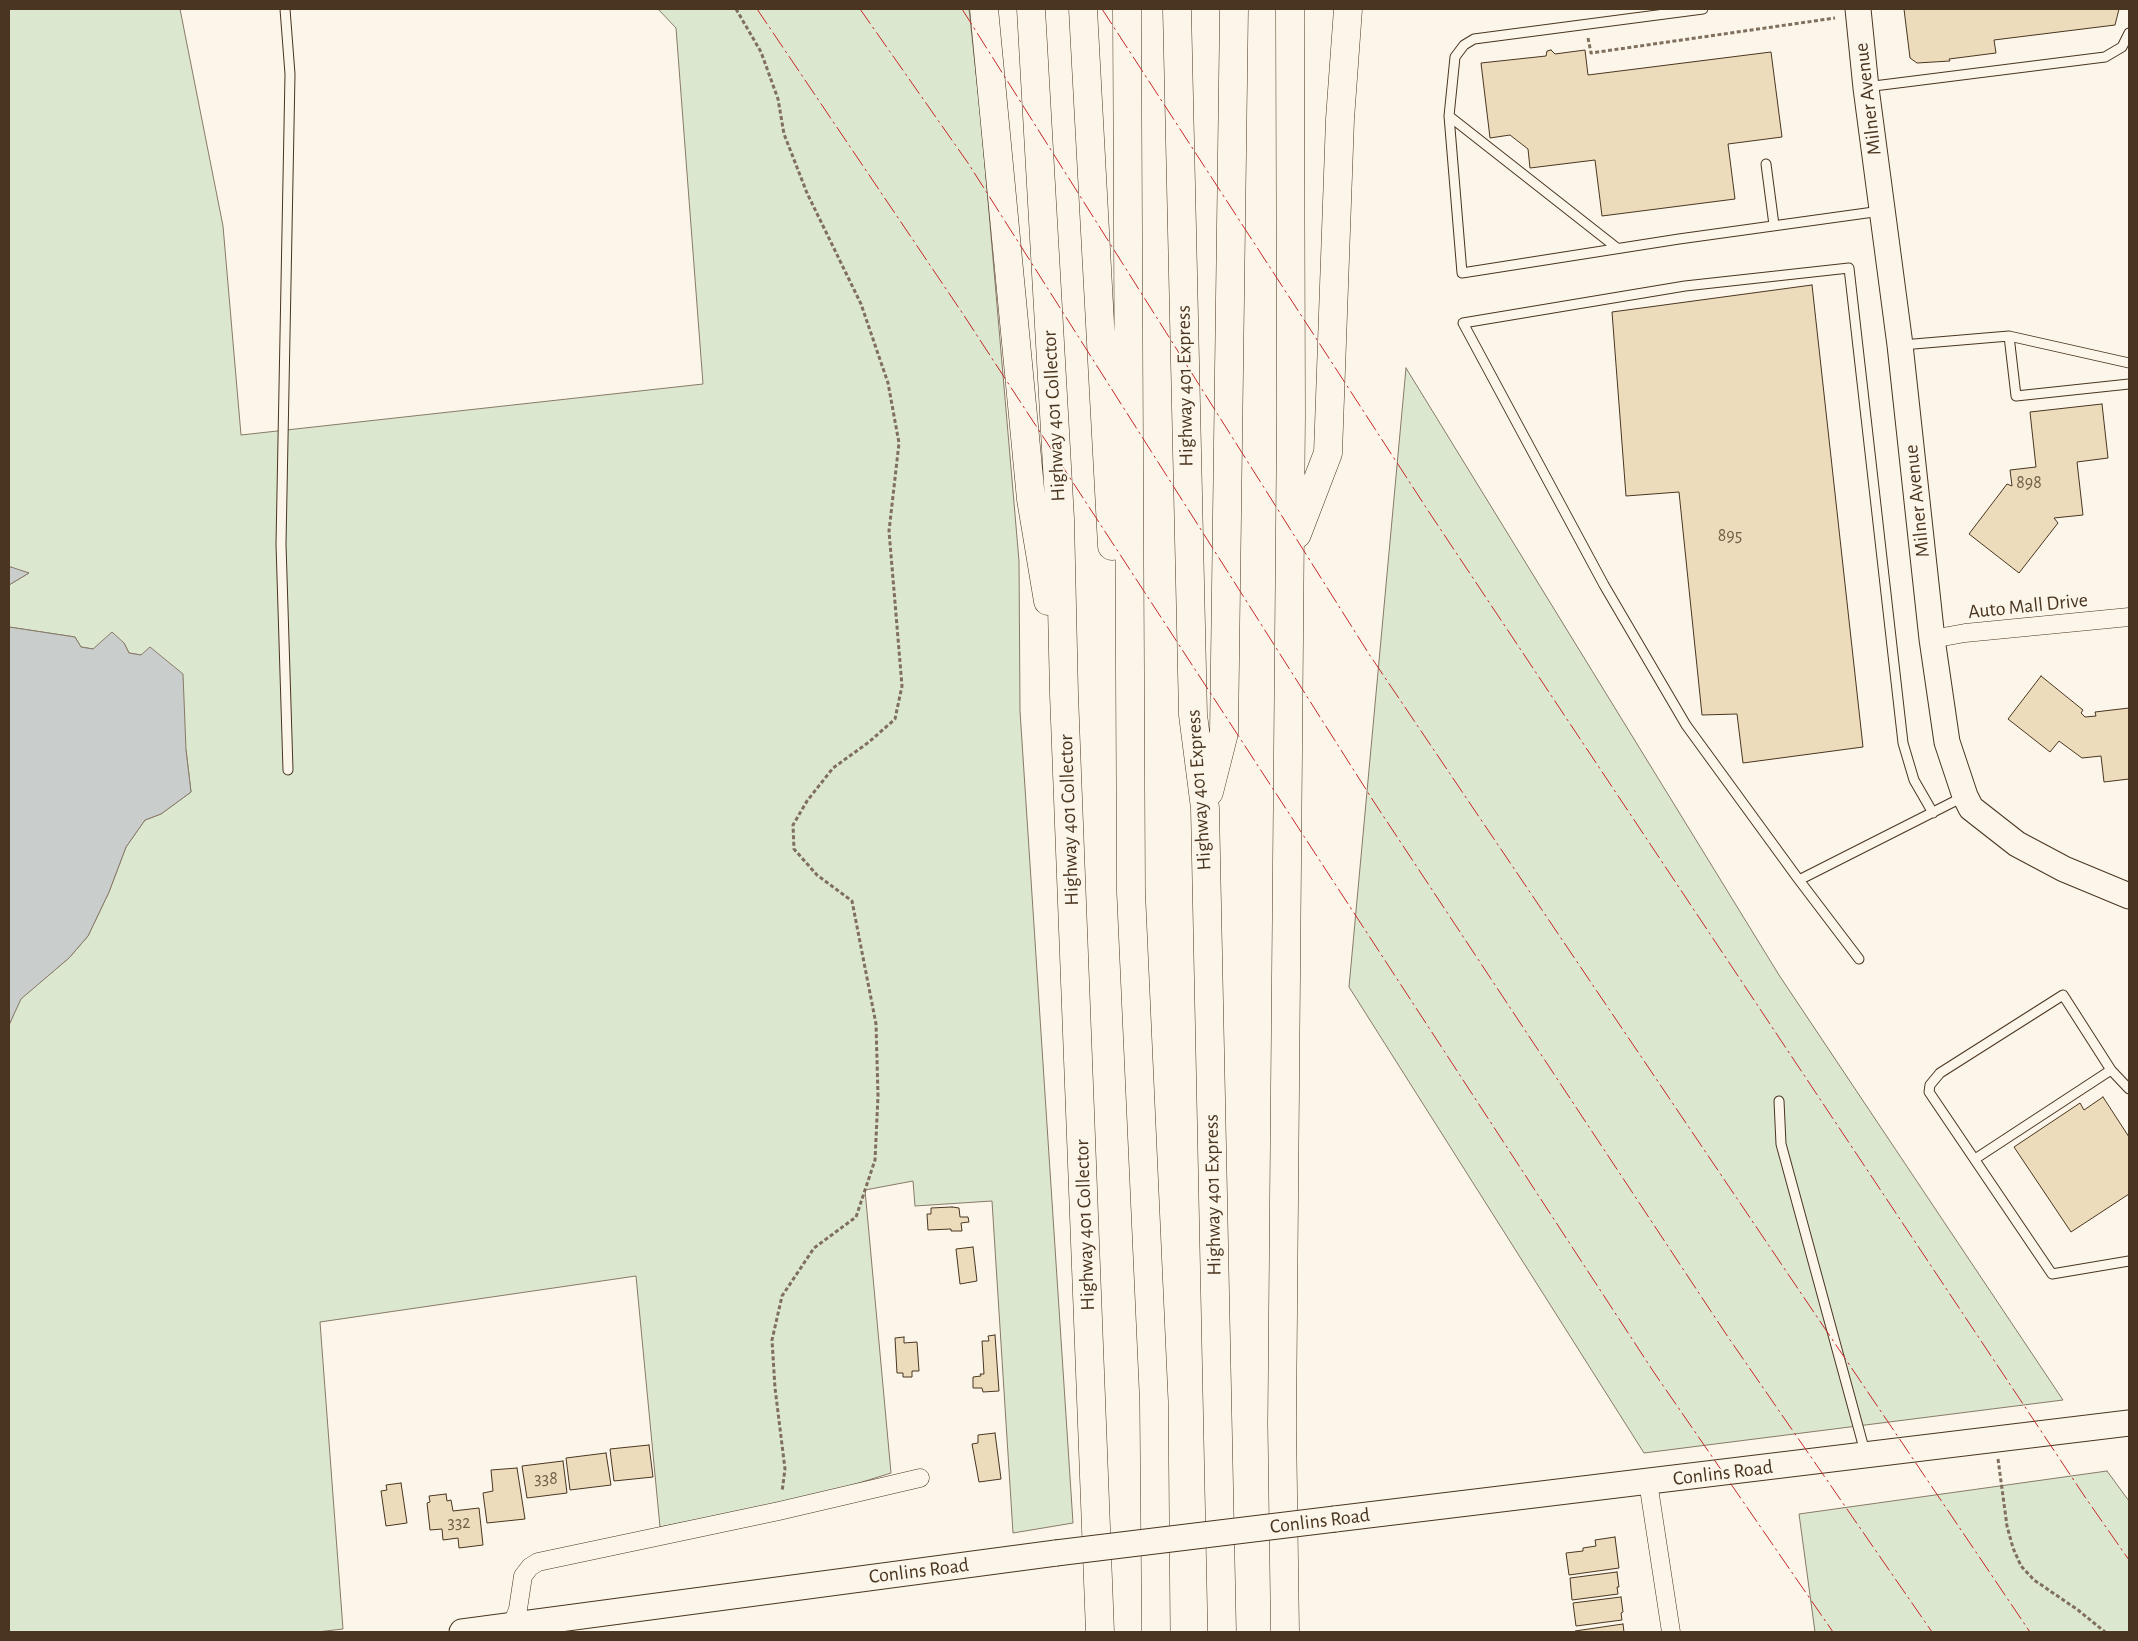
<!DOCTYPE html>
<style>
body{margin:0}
#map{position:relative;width:2138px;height:1641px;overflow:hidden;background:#fbf6e9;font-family:"Alegreya Sans",sans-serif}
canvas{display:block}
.frame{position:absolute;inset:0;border:10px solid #4a3520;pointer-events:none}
</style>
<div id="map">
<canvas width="2138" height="1641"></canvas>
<div class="frame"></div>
</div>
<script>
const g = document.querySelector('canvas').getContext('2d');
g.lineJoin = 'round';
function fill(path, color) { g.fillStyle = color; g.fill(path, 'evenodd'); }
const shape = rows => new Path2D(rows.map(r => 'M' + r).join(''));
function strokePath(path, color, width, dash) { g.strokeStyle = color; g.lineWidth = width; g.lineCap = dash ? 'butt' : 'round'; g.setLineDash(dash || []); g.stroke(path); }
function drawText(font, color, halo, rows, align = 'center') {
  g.font = font + ' "Alegreya Sans",sans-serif'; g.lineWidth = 4; g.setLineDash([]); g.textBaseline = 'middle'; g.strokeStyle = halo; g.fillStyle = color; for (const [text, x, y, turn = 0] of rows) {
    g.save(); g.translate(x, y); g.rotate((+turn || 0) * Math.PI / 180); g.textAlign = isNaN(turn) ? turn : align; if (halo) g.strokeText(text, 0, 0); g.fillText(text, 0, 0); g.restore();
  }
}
const green = shape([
 [9,9,180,9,223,226,241,435,703,384,676,28,658,9,969,9,981,119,1019,561,1020,711,1073,1523,1013,1533,992,1201,915,1206,913,1181,865,1190,891,1473,814,1497,660,1527,636,1276,320,1322,343,1629,317,1632,9,1632,9,1025,20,999,69,958,88,936,109,892,126,847,145,820,161,814,191,792,186,750,141,655,129,653,124,643,93,649,81,647,75,637,9,627,9,585,29,573,9,568,9,9],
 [1406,368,1779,975,2063,1400,1644,1453,1349,987,1406,368],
 [2107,1471,2129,1501,2129,1632,1815,1632,1799,1514,2107,1471]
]);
const water = shape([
 [11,567,29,573,9,585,9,568,11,567],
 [9,627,75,637,81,647,93,649,112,632,124,643,129,653,141,655,150,647,183,674,186,750,191,792,161,814,145,820,126,847,109,892,88,936,69,958,21,999,9,1025,9,627]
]);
const building = shape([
 [1904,9,2119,9,2115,25,1994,40,1996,53,1949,59,1950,61,1917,63,1910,58,1904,9],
 [1551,50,1555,54,1585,50,1588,75,1771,52,1782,137,1728,144,1735,199,1602,216,1595,160,1530,168,1528,149,1510,135,1490,138,1481,63,1546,56,1547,51,1551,50],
 [1812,285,1863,747,1743,763,1737,714,1702,715,1679,492,1626,496,1612,312,1812,285],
 [2102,404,2108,458,2077,462,2083,515,2054,518,2058,523,2019,573,1969,534,2007,484,2012,486,2010,470,2036,467,2030,412,2102,404],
 [2041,676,2083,710,2081,713,2085,717,2096,716,2095,712,2129,708,2129,779,2104,782,2101,756,2082,758,2059,741,2050,752,2008,719,2041,676],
 [2103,1097,2129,1137,2129,1194,2071,1232,2014,1147,2080,1103,2084,1110,2103,1097],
 [952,1207,959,1208,960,1217,968,1217,969,1222,961,1223,962,1231,951,1231,951,1229,928,1230,927,1214,931,1214,931,1208,952,1207],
 [973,1247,977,1281,960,1284,956,1249,973,1247],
 [995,1335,999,1391,983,1392,982,1388,973,1388,973,1377,981,1376,980,1374,984,1374,982,1341,989,1341,988,1336,995,1335],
 [904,1337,904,1343,917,1342,919,1371,912,1371,912,1377,903,1377,903,1373,897,1373,895,1338,904,1337],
 [995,1433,1001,1479,979,1482,972,1444,978,1443,978,1435,995,1433],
 [649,1445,653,1477,614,1481,610,1449,649,1445],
 [606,1453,611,1485,570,1490,566,1458,606,1453],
 [563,1461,567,1493,527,1498,522,1466,563,1461],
 [517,1468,525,1519,487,1523,483,1493,493,1491,491,1470,517,1468],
 [401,1483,407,1523,386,1526,381,1491,387,1490,386,1485,401,1483],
 [446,1494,447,1501,451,1500,453,1511,479,1508,483,1545,459,1548,458,1538,443,1540,442,1529,430,1530,427,1503,430,1502,429,1496,446,1494],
 [1615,1537,1619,1568,1569,1575,1566,1553,1583,1551,1583,1548,1596,1546,1595,1540,1615,1537],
 [1617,1572,1619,1587,1617,1587,1618,1594,1572,1600,1570,1578,1617,1572],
 [1621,1597,1623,1612,1621,1613,1622,1620,1576,1626,1573,1603,1621,1597],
 [1623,1624,1624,1632,1576,1632,1575,1631,1623,1624]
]);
const path = shape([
 [736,9,761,52,778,99,784,134,807,193,861,304,888,383,899,443,889,531,902,686,895,719,869,742,833,768,807,801,793,825,794,849,817,875,852,901,876,1024,878,1096,875,1160,856,1217,814,1248,782,1296,772,1340,775,1388,785,1469,782,1492],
 [1588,38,1591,53,1835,18],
 [1998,1459,2007,1526,2013,1548,2021,1566,2034,1580,2078,1610,2105,1632]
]);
const lane = shape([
 [285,9,290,74,281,544,288,770],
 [1703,9,1474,39,1464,45,1455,57,1449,116,1462,273,1679,239,1881,211],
 [1866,87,2105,57,2122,47,2129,33],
 [1449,116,1617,248],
 [1766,164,1774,225],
 [1902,345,2009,336],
 [2129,363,2009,336,2016,396,2129,384],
 [1799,880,1686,725,1604,585,1463,323,1685,286,1849,268,1903,743,1914,780,1933,813],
 [1859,959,1799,880,1965,796],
 [2111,1070,2129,1089],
 [1779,1101,1781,1144,1865,1452],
 [1975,1159,2111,1070,2063,995,1940,1073,1930,1085,1929,1092,2052,1274,2129,1261]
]);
const street = shape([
 [1932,639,1965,633,2129,617],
 [1648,1482,1671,1632],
 [512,1625,518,1609,523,1576,530,1567,538,1562,779,1511,920,1478]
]);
const secondary = shape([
 [1858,9,1866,88,1900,345,1932,639,1947,742,1965,796,1971,808,2017,844,2064,869,2129,896],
 [1335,1519,2129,1423],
 [462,1632,1056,1553]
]);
const highway = shape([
 [984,9,1031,499,1048,601],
 [1031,9,1060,519,1064,694,1100,1632],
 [1083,9,1112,546],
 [1127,9,1131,892,1154,1402,1156,1632],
 [1177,9,1193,715,1205,808,1222,1632],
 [1297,534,1328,453,1340,119,1348,9],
 [1209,792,1224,733,1234,9],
 [1285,1632,1282,1424,1291,415,1290,9]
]);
const secondaryBridge = shape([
 [1056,1553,1335,1519]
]);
const power = shape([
 [757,9,963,314,1653,1371,1833,1632],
 [860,9,968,163,1374,802,1728,1337,1932,1632],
 [962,9,1369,654,2030,1632],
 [1102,9,1429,512,2085,1497,2129,1560]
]);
const numberNames = [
 ["898",2029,483],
 ["895",1730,536],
 ["338",546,1479],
 ["332",459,1523]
];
const streetNames = [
 ["Milner Avenue",1868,99,-97],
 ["Highway 401 Express",1185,386,-91],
 ["Highway 401 Collector",1054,416,-93],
 ["Milner Avenue",1917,501,-96],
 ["Auto Mall Drive",2028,606,-6],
 ["Highway 401 Express",1199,790,-94],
 ["Highway 401 Collector",1069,820,-92],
 ["Highway 401 Express",1213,1195,-91],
 ["Highway 401 Collector",1085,1225,-92],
 ["Conlins Road",1723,1473,-7],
 ["Conlins Road",1320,1521,-7],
 ["Conlins Road",919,1571,-7]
];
fill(green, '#dce7d0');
strokePath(green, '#887966', 1);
fill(water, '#c9cecd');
strokePath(water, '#887966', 1);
fill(building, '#ecdcbc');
strokePath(building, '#4a3520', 1);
strokePath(lane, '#4a3520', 11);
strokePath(street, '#4a3520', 19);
strokePath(secondary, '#4a3520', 27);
strokePath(highway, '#4a3520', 29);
strokePath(path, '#7f6f5c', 3, [4, 2.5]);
strokePath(lane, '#fbf6e9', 9);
strokePath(street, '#fbf6e9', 18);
strokePath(secondary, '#fbf6e9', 25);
strokePath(highway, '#fbf6e9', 28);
strokePath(secondaryBridge, '#4a3520', 27, []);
strokePath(secondaryBridge, '#fbf6e9', 25);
strokePath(power, '#c62828', 1, [18, 4, 2.5, 4]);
drawText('18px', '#725f47', null, numberNames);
drawText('20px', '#4a3520', '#fbf6e9', streetNames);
</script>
